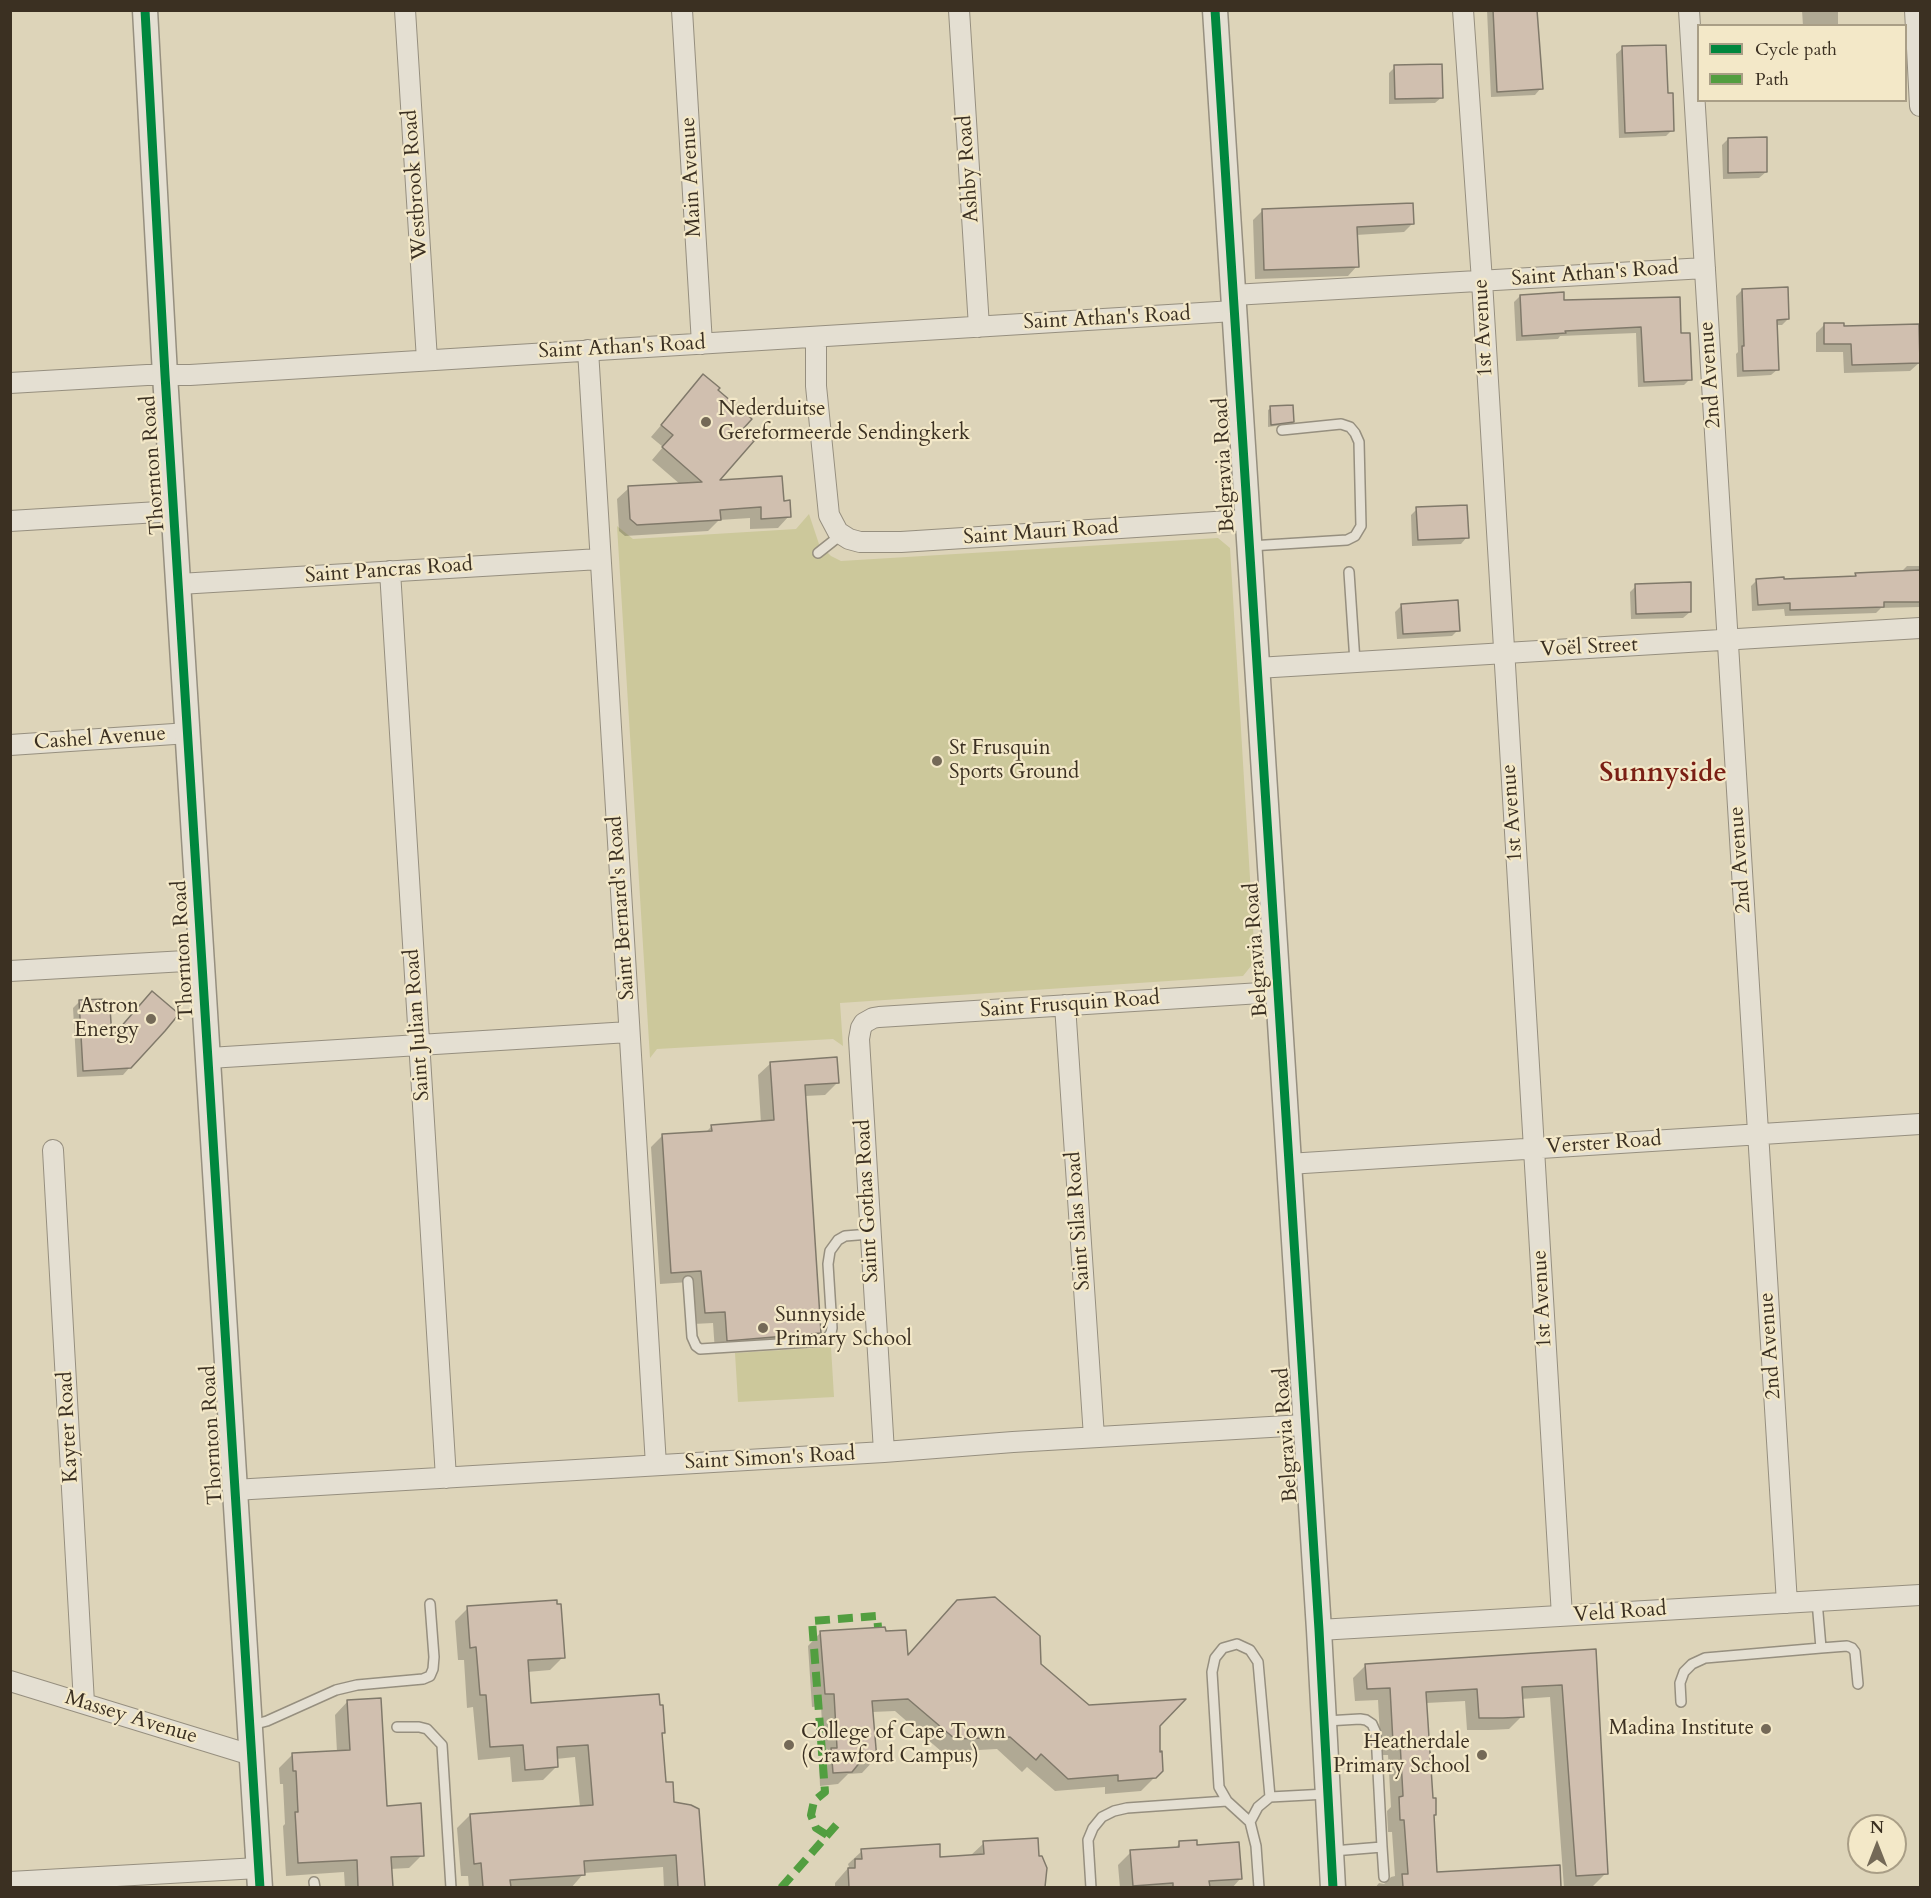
<!DOCTYPE html>
<meta charset="utf-8">
<style>
body{margin:0}
#map{position:relative;width:1931px;height:1898px;overflow:hidden;background:#ddd4b9;font-family:Cardo,serif}
canvas{display:block}
.frame{position:absolute;inset:0;border:12px solid #3b3022;pointer-events:none}
.legend{position:absolute;left:1697px;top:24px;width:210px;height:78px;box-sizing:border-box;background:#f3e8c8;border:2px solid #a99e86;margin:0;padding:8px 10px;list-style:none;font-size:18px;color:#3b3022}
.legend li{display:flex;align-items:center;gap:12px;height:30px}
.legend b{width:30px;border:2px solid #a99e86}
.north{position:absolute;left:1847px;top:1814px;width:60px;height:60px;box-sizing:border-box;background:#f3e8c8;border:2px solid #a99e86;border-radius:50%;rotate:0deg;font-size:16px;font-weight:700;line-height:24px;text-align:center;color:#3b3022}
.north::after{content:'';display:block;margin:auto;width:21px;height:27px;background:#746957;clip-path:polygon(50% 0,100% 100%,50% 72%,0 100%)}
</style>
<div id="map">
<canvas width="1931" height="1898"></canvas>
<div class="frame"></div>
<ul class="legend">
<li><b style="height:8px;background:#00873e"></b>Cycle path</li>
<li><b style="height:8px;background:#529e40"></b>Path</li>
</ul>
<div class="north">N</div>
</div>
<script>
const g = document.querySelector('canvas').getContext('2d');
g.lineJoin = 'round';
function fill(path, color) { g.fillStyle = color; g.fill(path, 'evenodd'); }
const shape = rows => new Path2D(rows.map(r => 'M' + r).join(''));
function strokePath(path, color, width, dash) { g.strokeStyle = color; g.lineWidth = width; g.lineCap = dash ? 'butt' : 'round'; g.setLineDash(dash || []); g.stroke(path); }
function drawText(font, color, halo, rows, align = 'center') {
  g.font = font + ' Cardo,serif'; g.lineWidth = 4.5; g.setLineDash([]); g.textBaseline = 'middle'; g.strokeStyle = halo; g.fillStyle = color; for (const [text, x, y, turn = 0] of rows) {
    g.save(); g.translate(x, y); g.rotate((+turn || 0) * Math.PI / 180); g.textAlign = isNaN(turn) ? turn : align; if (halo) g.strokeText(text, 0, 0); g.fillText(text, 0, 0); g.restore();
  }
}
const green = shape([
 [809,514,819,544,831,556,841,561,1218,538,1230,548,1255,961,1243,976,840,1003,843,1046,833,1039,657,1049,650,1058,617,526,633,539,796,529],
 [831,1347,834,1397,738,1402,735,1353]
]);
const shadow = shape([
 [1487,10,1536,10,1541,88,1535,95,1491,97],
 [1802,10,1838,10,1838,26,1803,26],
 [1623,48,1667,94,1672,130,1666,136,1619,138,1616,54],
 [1395,67,1442,97,1435,103,1389,104,1389,73],
 [1728,139,1766,172,1759,178,1723,179,1722,145],
 [1263,210,1413,223,1404,232,1356,235,1357,266,1348,276,1255,279,1253,220],
 [1742,290,1788,319,1782,325,1776,325,1778,369,1771,375,1737,377,1736,354,1738,352,1736,296],
 [1520,296,1680,335,1690,379,1684,385,1638,387,1636,333,1560,336,1558,339,1516,341,1514,302],
 [1825,324,1843,328,1919,363,1910,371,1844,373,1843,352,1816,352,1816,333],
 [703,376,716,390,740,430,717,481,783,502,789,516,778,528,750,529,750,518,719,520,708,531,625,536,619,531,617,499,629,488,681,485,652,460,663,447,651,437],
 [1271,408,1292,421,1289,424,1268,427,1268,410],
 [1417,509,1467,537,1461,544,1412,546,1411,515],
 [1907,566,1920,566,1920,606,1919,607,1881,608,1876,613,1785,616,1784,609,1752,611,1751,586,1757,580,1783,581,1852,578,1856,574,1901,572],
 [1636,586,1690,612,1683,618,1631,619,1630,592],
 [1402,605,1458,630,1452,636,1397,639,1395,612],
 [80,1001,130,1067,123,1075,77,1077,73,1008],
 [771,1063,837,1083,825,1095,805,1096,820,1333,808,1345,715,1352,713,1323,693,1324,689,1282,660,1284,651,1147,663,1135,705,1133,712,1126,761,1123,758,1075],
 [468,1608,563,1657,550,1670,527,1672,530,1705,663,1733,661,1735,665,1784,673,1804,698,1810,704,1888,664,1888,663,1867,584,1873,571,1888,469,1888,468,1876,461,1876,457,1828,470,1815,580,1807,575,1757,556,1759,556,1767,543,1780,512,1782,510,1757,478,1760,473,1707,467,1708,464,1660,458,1660,455,1621],
 [821,1632,902,1660,1040,1664,1089,1706,1158,1726,1158,1753,1162,1770,1141,1791,1105,1794,1105,1787,1055,1791,1027,1767,1022,1772,997,1749,942,1752,895,1711,872,1712,875,1759,862,1773,848,1774,838,1784,820,1786,819,1763,824,1757,821,1706,812,1707,808,1646],
 [1595,1650,1606,1873,1593,1886,1564,1888,1550,1697,1521,1699,1522,1716,1509,1729,1489,1730,1467,1730,1465,1701,1426,1703,1436,1874,1559,1866,1560,1888,1375,1888,1379,1883,1384,1884,1391,1877,1395,1876,1392,1832,1388,1832,1387,1811,1391,1807,1388,1755,1381,1755,1378,1700,1355,1701,1353,1678,1366,1665],
 [348,1701,386,1807,422,1855,409,1868,390,1869,391,1888,345,1888,344,1872,286,1876,283,1826,285,1824,283,1784,280,1784,279,1768,292,1755,337,1752,335,1715],
 [984,1843,1038,1857,1044,1883,1041,1888,835,1888,835,1883,849,1867,848,1864,862,1851,939,1858,970,1856],
 [1180,1843,1196,1846,1240,1879,1232,1888,1120,1888,1118,1865,1131,1852,1174,1849]
]);
const building = shape([
 [1493,10,1537,10,1543,89,1497,92,1493,10],
 [1666,45,1668,93,1673,93,1674,131,1625,133,1622,46,1666,45],
 [1442,64,1443,98,1395,99,1394,65,1442,64],
 [1767,137,1767,172,1728,173,1728,138,1767,137],
 [1413,203,1414,224,1357,227,1359,267,1264,270,1262,209,1413,203],
 [1788,287,1789,319,1777,320,1779,370,1743,371,1742,346,1744,346,1742,289,1788,287],
 [1564,292,1564,300,1680,297,1681,333,1690,333,1692,380,1644,382,1641,327,1565,331,1566,333,1522,336,1520,295,1564,292],
 [1824,323,1844,323,1844,326,1919,324,1920,363,1852,365,1851,344,1824,344,1824,323],
 [703,374,720,388,718,390,752,419,742,430,754,441,720,480,782,476,784,501,790,500,791,517,761,519,761,507,720,510,721,520,637,525,630,519,628,486,702,482,662,447,673,435,661,425,703,374],
 [1293,405,1294,422,1271,425,1270,406,1293,405],
 [1467,505,1469,538,1418,540,1416,507,1467,505],
 [1920,570,1920,602,1884,602,1884,607,1790,610,1790,603,1758,605,1756,579,1784,577,1784,579,1856,576,1855,573,1920,570],
 [1691,582,1691,612,1636,614,1635,584,1691,582],
 [1458,600,1460,631,1403,634,1401,604,1458,600],
 [152,991,179,1014,165,1031,131,1068,83,1071,79,1000,106,999,106,1008,110,1008,112,1037,152,991],
 [837,1057,839,1083,805,1085,821,1333,727,1341,725,1312,705,1313,701,1271,671,1273,662,1134,712,1131,711,1125,774,1120,770,1062,837,1057],
 [995,1597,1040,1636,1041,1664,1089,1705,1186,1699,1160,1726,1160,1752,1162,1751,1163,1771,1156,1778,1118,1781,1118,1775,1068,1779,1041,1754,1036,1760,1010,1737,955,1739,908,1699,872,1701,877,1760,861,1761,852,1772,833,1773,831,1748,837,1748,834,1694,825,1694,820,1631,885,1627,886,1631,906,1630,908,1655,957,1600,995,1597],
 [557,1600,557,1604,561,1604,565,1658,528,1660,531,1703,659,1694,660,1705,663,1705,665,1733,662,1733,666,1782,673,1782,674,1802,691,1805,699,1809,705,1887,678,1887,676,1855,584,1861,585,1875,510,1880,511,1887,483,1887,481,1863,474,1864,470,1814,593,1805,588,1745,557,1747,558,1767,525,1770,523,1745,490,1747,486,1695,480,1695,476,1647,470,1648,467,1606,557,1600],
 [1596,1649,1608,1874,1576,1876,1562,1685,1522,1687,1524,1717,1503,1718,1479,1718,1477,1689,1426,1692,1433,1798,1436,1798,1436,1815,1434,1815,1437,1872,1560,1865,1561,1887,1403,1887,1402,1874,1408,1874,1404,1820,1400,1820,1399,1797,1403,1796,1400,1742,1393,1743,1390,1688,1367,1689,1365,1664,1596,1649],
 [381,1698,387,1806,421,1803,424,1856,391,1857,393,1887,358,1887,357,1860,298,1863,295,1812,298,1812,296,1771,293,1771,292,1753,350,1750,347,1700,381,1698],
 [1038,1838,1039,1856,1042,1856,1047,1868,1045,1887,849,1887,848,1868,855,1868,855,1859,862,1859,861,1849,940,1844,940,1857,984,1854,983,1841,1038,1838],
 [1197,1840,1197,1845,1239,1842,1242,1879,1209,1881,1210,1887,1173,1887,1173,1883,1133,1886,1130,1850,1179,1847,1179,1841,1197,1840]
]);
const service = shape([
 [1250,546,1347,540,1355,536,1361,526,1359,442,1355,433,1350,427,1341,424,1282,430],
 [818,553,842,534],
 [1349,572,1355,662],
 [688,1281,692,1337,696,1346,700,1349,825,1341,831,1333,832,1328,828,1264,830,1251,838,1240,845,1236,870,1234],
 [1821,1648,1847,1646,1852,1648,1855,1652,1858,1684],
 [1681,1702,1680,1683,1684,1672,1692,1664,1705,1658,1821,1648,1817,1601],
 [1326,1721,1360,1719,1366,1720,1372,1724,1376,1733,1382,1847,1333,1851],
 [252,1725,267,1721,336,1690,357,1685,423,1679,430,1676,433,1669,434,1657,430,1604],
 [397,1727,419,1727,427,1729,442,1745,451,1888],
 [1250,1822,1227,1801,1219,1787,1212,1672,1215,1658,1223,1648,1237,1644,1250,1650,1258,1662,1270,1797],
 [1382,1847,1384,1877],
 [314,1882,315,1888],
 [1091,1888,1088,1840,1093,1828,1102,1817,1114,1811,1127,1808,1227,1801],
 [1259,1888,1256,1846,1250,1822,1258,1807,1270,1797,1327,1794]
]);
const minor = shape([
 [405,10,427,360],
 [682,10,702,344],
 [959,10,979,327],
 [1463,10,1482,281,1562,1616],
 [1689,10,1787,1603],
 [1915,10,1920,106],
 [1233,295,1705,268],
 [816,337,816,386,829,515,838,532,849,539,860,542,901,542,1246,520],
 [588,350,656,1465],
 [10,383,147,375,190,375,1234,311],
 [10,521,175,511],
 [390,571,446,1478],
 [179,584,600,559],
 [1257,668,1920,628],
 [10,745,189,733],
 [10,971,203,960],
 [1065,1005,1094,1437],
 [209,1058,629,1032],
 [53,1150,84,1703],
 [1288,1164,1920,1124],
 [884,1452,859,1039,861,1028,864,1023,873,1018,879,1017,1277,992],
 [234,1490,884,1452,1013,1442,1304,1425],
 [1319,1630,1920,1595],
 [10,1681,251,1755],
 [10,1882,258,1868]
]);
const tertiary = shape([
 [145,10,165,375,260,1888],
 [1215,10,1319,1630,1333,1888]
]);
const quiet = shape([
 [827,1835,816,1828,811,1815,814,1801,825,1792,812,1621,877,1616,878,1627],
 [781,1888,837,1824]
]);
const cycleway = shape([
 [145,10,165,375,260,1888],
 [1215,10,1319,1630,1333,1888]
]);
const markers = [
 [706,422,6,"#746957"],
 [937,761,6,"#746957"],
 [151,1019,6,"#746957"],
 [763,1328,6,"#746957"],
 [1766,1729,6,"#746957"],
 [789,1745,6,"#746957"],
 [1482,1755,6,"#746957"]
];
const streetNames = [
 ["Ashby Road",969,169,-94],
 ["Main Avenue",692,177,-93],
 ["Westbrook Road",416,185,-94],
 ["Saint Athan's Road",1595,274,-4],
 ["Saint Athan's Road",1107,319,-3],
 ["1st Avenue",1484,328,-93],
 ["Saint Athan's Road",622,348,-3],
 ["2nd Avenue",1711,375,-94],
 ["Thornton Road",154,465,-94],
 ["Belgravia Road",1225,465,-93],
 ["Saint Mauri Road",1041,533,-4],
 ["Saint Pancras Road",389,571,-4],
 ["Voël Street",1589,648,-3],
 ["Cashel Avenue",100,739,-4],
 ["1st Avenue",1513,813,-94],
 ["2nd Avenue",1741,860,-94],
 ["Saint Bernard's Road",622,908,-94],
 ["Thornton Road",184,950,-93],
 ["Belgravia Road",1257,950,-94],
 ["Saint Frusquin Road",1070,1005,-4],
 ["Saint Julian Road",418,1025,-94],
 ["Verster Road",1604,1144,-4],
 ["Saint Gothas Road",868,1201,-93],
 ["Saint Silas Road",1079,1221,-94],
 ["1st Avenue",1543,1299,-93],
 ["2nd Avenue",1771,1346,-94],
 ["Kayter Road",69,1427,-93],
 ["Thornton Road",213,1435,-93],
 ["Belgravia Road",1287,1435,-94],
 ["Saint Simon's Road",770,1459,-3],
 ["Veld Road",1620,1613,-4],
 ["Massey Avenue",131,1718,17]
];
const poiNames = [
 ["Nederduitse",718,410],
 ["Gereformeerde Sendingkerk",718,434],
 ["St Frusquin",949,749],
 ["Sports Ground",949,773],
 ["Astron",139,1007,"right"],
 ["Energy",139,1031,"right"],
 ["Sunnyside",775,1316],
 ["Primary School",775,1340],
 ["Madina Institute",1754,1729,"right"],
 ["College of Cape Town",801,1733],
 ["(Crawford Campus)",801,1757],
 ["Heatherdale",1470,1743,"right"],
 ["Primary School",1470,1767,"right"]
];
const districtNames = [
 ["Sunnyside",1663,775]
];
fill(green, '#ccc89b');
fill(shadow, '#0003');
fill(building, '#d0bfaf');
strokePath(building, '#80796a', 1.5);
strokePath(service, '#968f7f', 12);
strokePath(minor, '#968f7f', 22);
strokePath(tertiary, '#968f7f', 27);
strokePath(service, '#e4dfd2', 9);
strokePath(minor, '#e4dfd2', 20);
strokePath(tertiary, '#e4dfd2', 24);
strokePath(quiet, '#529e40', 8, [15, 8]);
strokePath(cycleway, '#00873e', 9);
for (const [x, y, r, color] of markers) { const dot = new Path2D(); dot.arc(x, y, r, 0, 2 * Math.PI); g.fillStyle = color; g.fill(dot); strokePath(dot, '#f3e8c8', 2); }
drawText('21px', '#3b3022', '#f3e8c8', streetNames);
drawText('21px', '#3b3022', '#f3e8c8', poiNames, 'left');
drawText('bold 27px', '#7a1f14', '#f3e8c8', districtNames);
</script>
